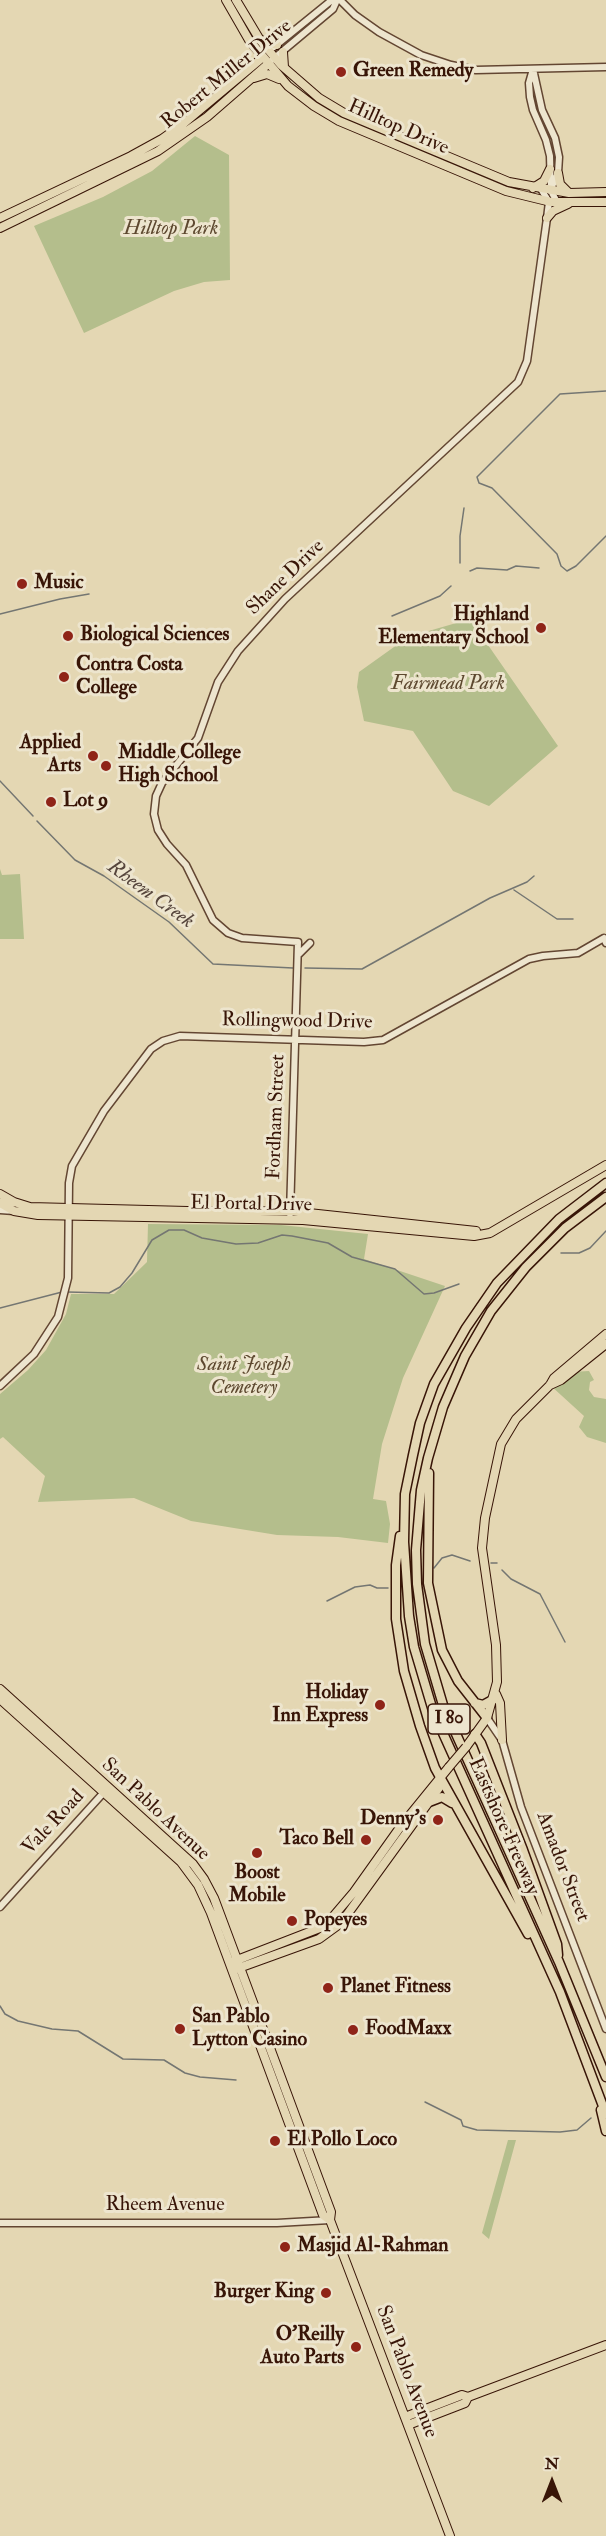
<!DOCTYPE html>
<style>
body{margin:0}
#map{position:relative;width:606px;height:2536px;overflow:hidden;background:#e4d7b3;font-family:"IM FELL Double Pica",serif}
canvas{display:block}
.north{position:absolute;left:522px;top:2452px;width:60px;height:60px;-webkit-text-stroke:4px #ede5ce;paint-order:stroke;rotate:0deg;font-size:16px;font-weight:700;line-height:24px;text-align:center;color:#381507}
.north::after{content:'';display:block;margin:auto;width:21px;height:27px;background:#381507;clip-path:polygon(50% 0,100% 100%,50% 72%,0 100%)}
</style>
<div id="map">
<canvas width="606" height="2536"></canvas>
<div class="north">N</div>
</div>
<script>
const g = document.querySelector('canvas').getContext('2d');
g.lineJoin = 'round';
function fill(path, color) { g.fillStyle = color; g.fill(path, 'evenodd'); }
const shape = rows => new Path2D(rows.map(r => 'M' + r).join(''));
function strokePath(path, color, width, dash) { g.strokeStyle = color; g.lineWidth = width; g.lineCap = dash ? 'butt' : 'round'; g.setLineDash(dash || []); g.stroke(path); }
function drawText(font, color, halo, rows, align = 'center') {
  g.font = font + ' "IM FELL Double Pica",serif'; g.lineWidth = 6; g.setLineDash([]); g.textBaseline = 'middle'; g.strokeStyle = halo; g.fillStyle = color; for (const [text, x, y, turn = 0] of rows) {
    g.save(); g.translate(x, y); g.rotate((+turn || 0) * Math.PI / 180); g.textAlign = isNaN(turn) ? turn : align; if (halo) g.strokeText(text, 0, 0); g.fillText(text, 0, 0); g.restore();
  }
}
const green = shape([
 [195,136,229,155,230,280,204,282,174,291,84,333,34,226,103,197,152,171],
 [470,619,558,746,489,806,453,791,413,731,364,721,357,687,359,672,408,637],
 [0,869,2,875,20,874,24,939,0,939],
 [148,1224,281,1225,368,1234,364,1259,445,1286,403,1378,382,1444,373,1499,386,1501,390,1524,388,1543,338,1537,277,1535,191,1521,134,1498,38,1502,45,1476,3,1437,0,1439,0,1394,28,1370,46,1350,66,1314,71,1294,114,1294,147,1262],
 [589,1371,594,1380,590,1382,589,1390,594,1397,606,1399,606,1443,587,1437,579,1427,584,1416,550,1385,572,1372],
 [508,2140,516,2140,489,2239,482,2233]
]);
const stream = shape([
 [606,391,560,394,477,477,479,483,492,488,557,554,561,566,567,571,576,566,606,536],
 [460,563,460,536,464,508],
 [470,571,477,568,507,570,516,566,539,568],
 [0,614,60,599,89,594],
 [392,616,440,596,451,586],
 [0,781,33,816],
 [37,821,75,860,104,876,169,922,213,964,293,968],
 [514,890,557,919,573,919],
 [305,968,362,969,490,898,527,882,534,876],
 [561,1253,579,1253,590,1248,606,1231],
 [67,1292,109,1293,120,1287,132,1273,152,1240,169,1230,184,1230,202,1238,236,1244,258,1243,282,1235,292,1236,328,1243,352,1257,395,1269,424,1294,434,1293,459,1284],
 [0,1308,62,1292],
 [491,1563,497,1563],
 [434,1568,442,1558,452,1555,470,1561],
 [502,1570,511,1579,540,1594,565,1642],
 [327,1601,355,1587,370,1585,377,1588,388,1588],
 [0,2006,5,2014,18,2021,52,2029,78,2031,123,2059,164,2060,185,2073,200,2077,236,2080],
 [425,2102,461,2120,463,2126,477,2130,560,2132,577,2130,591,2118]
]);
const minor = shape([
 [340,0,355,15,379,32,421,55,451,65,476,70,606,67],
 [274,47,332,0],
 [272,60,333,9,337,0],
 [533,69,542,110,555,138,559,157,558,173,550,191],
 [533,69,529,83,530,97,533,110,546,140,550,156,551,191,557,202],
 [299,954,310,943],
 [0,1210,14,1211],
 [290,1214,298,942,242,938,228,933,213,920,186,865,167,844,158,830,154,814,156,796,162,783,198,738,218,682,238,651,285,599,518,382,527,361,547,218,549,202,541,189],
 [0,1386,34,1354,58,1317,68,1278,69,1183,72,1166,104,1111,151,1049,163,1041,180,1036,364,1042,383,1040,529,959,543,956,578,953,604,938,606,943],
 [487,1718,502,1740,521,1807,606,2029],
 [0,1907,106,1790],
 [0,2223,277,2223,330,2220]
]);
const major = shape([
 [226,0,249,40,288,86,314,106,339,121,506,191,551,202,606,202],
 [236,0,260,40,281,65,319,98,344,113,509,182,569,193,606,192],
 [261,40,277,45],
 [283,52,284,67],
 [254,78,267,74,279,79],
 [558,173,560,184,568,192],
 [533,188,544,181,550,169],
 [0,218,131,156,162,139,183,124,262,58],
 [547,218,553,211,568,204],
 [0,228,158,151,207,117,268,64],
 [0,1194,14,1202,30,1207,227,1212,290,1211,476,1231],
 [0,1203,14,1211,38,1215,303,1220,474,1236,490,1233,606,1165],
 [550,1385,561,1380,606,1344],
 [0,1689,193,1864,204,1879,214,1898,279,2072,331,2212,330,2220,450,2536],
 [496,1694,500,1703,502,1740],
 [0,1699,181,1862,198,1885,211,1913,323,2215,330,2220],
 [466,1747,487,1718,497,1682,496,1645,482,1548,485,1518,501,1444,516,1419,550,1385,554,1378,606,1334],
 [232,1962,325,1926,354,1892,401,1826,449,1767],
 [236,1969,319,1939,341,1923,439,1788,440,1780],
 [405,2417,462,2395,468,2397,606,2345],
 [408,2425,465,2403,468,2397]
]);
const highway = shape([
 [606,1183,559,1219,497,1283,466,1328,434,1384,420,1423,413,1455,405,1494,404,1542,409,1616,414,1647,433,1711,560,1992,606,2114],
 [606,1197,565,1228,526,1267,491,1311,465,1356,443,1407,428,1458,421,1490,416,1550,417,1584,425,1644,443,1705,559,1962,606,2077],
 [429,1473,428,1583,442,1650,458,1681,487,1718],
 [400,1536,396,1565,396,1619,404,1671,420,1726,435,1768,528,1934],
 [475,1703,483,1705,494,1699],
 [475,1734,481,1743,523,1850,557,1944,558,1955],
 [429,1802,442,1797,452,1803],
 [601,2110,606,2131]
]);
const majorBridge = shape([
 [449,1767,466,1747]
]);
const markers = [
 [341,72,6,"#8f2418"],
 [22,584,6,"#8f2418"],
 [541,628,6,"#8f2418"],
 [68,636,6,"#8f2418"],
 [64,677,6,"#8f2418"],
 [93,756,6,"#8f2418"],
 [106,766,6,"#8f2418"],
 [51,802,6,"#8f2418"],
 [380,1705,6,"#8f2418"],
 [438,1820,6,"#8f2418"],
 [366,1840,6,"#8f2418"],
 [257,1853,6,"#8f2418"],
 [292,1921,6,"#8f2418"],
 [328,1988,6,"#8f2418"],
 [180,2029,6,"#8f2418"],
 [353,2030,6,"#8f2418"],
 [275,2141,6,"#8f2418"],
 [285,2247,6,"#8f2418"],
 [326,2293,6,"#8f2418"],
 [356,2347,6,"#8f2418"]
];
const shields = [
 [449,1719,42]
];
const shieldNames = [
 ["I 80",449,1719]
];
const poiNames = [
 ["Green Remedy",353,72],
 ["Music",34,584],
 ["Highland",529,616,"right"],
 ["Elementary School",529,639,"right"],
 ["Biological Sciences",80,636],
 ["Contra Costa",76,666],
 ["College",76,689],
 ["Applied",81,744,"right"],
 ["Arts",81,767,"right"],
 ["Middle College",118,754],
 ["High School",118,777],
 ["Lot 9",63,802],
 ["Holiday",368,1694,"right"],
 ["Inn Express",368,1717,"right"],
 ["Denny's",426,1820,"right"],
 ["Taco Bell",354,1840,"right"],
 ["Boost",257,1874,"center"],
 ["Mobile",257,1897,"center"],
 ["Popeyes",304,1921],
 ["Planet Fitness",340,1988],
 ["San Pablo",192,2018],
 ["Lytton Casino",192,2041],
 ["FoodMaxx",365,2030],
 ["El Pollo Loco",287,2141],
 ["Masjid Al-Rahman",297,2247],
 ["Burger King",314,2293,"right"],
 ["O'Reilly",344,2336,"right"],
 ["Auto Parts",344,2359,"right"]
];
const streetNames = [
 ["Robert Miller Drive",227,75,-39],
 ["Hilltop Drive",398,128,24],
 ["Shane Drive",286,578,-44],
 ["Rollingwood Drive",297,1022,1],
 ["Fordham Street",277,1117,-88],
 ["El Portal Drive",251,1205,1],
 ["San Pablo Avenue",155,1810,43],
 ["Vale Road",54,1823,-47],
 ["Eastshore Freeway",503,1827,66],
 ["Amador Street",562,1867,69],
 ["Rheem Avenue",165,2206],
 ["San Pablo Avenue",406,2372,69]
];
const parkNames = [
 ["Hilltop Park",171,230],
 ["Fairmead Park",448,685],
 ["Saint Joseph",244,1366],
 ["Cemetery",244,1389]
];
const waterNames = [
 ["Rheem Creek",150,895,36]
];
fill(green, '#b4be8c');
strokePath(stream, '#747672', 1.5);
strokePath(minor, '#634632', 9);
strokePath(major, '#381507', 10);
strokePath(highway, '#381507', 11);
strokePath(minor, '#ede5ce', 6);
strokePath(major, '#e4d7b3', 8);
strokePath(highway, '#e4d7b3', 8);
strokePath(majorBridge, '#381507', 10, []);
strokePath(majorBridge, '#e4d7b3', 8);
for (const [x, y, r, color] of markers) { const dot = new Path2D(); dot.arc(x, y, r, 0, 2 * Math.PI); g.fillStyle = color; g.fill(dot); strokePath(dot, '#ede5ce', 2); }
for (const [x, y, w] of shields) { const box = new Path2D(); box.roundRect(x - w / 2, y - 15, w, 30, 4.5); g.fillStyle = '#ede5ce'; g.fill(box); strokePath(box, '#381507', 1.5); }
drawText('bold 18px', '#381507', null, shieldNames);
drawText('bold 20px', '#381507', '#ede5ce', poiNames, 'left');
drawText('20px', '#381507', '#ede5ce', streetNames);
drawText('italic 20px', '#5d482f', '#ede5ce', parkNames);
drawText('italic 21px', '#56453c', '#ede5ce', waterNames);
</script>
